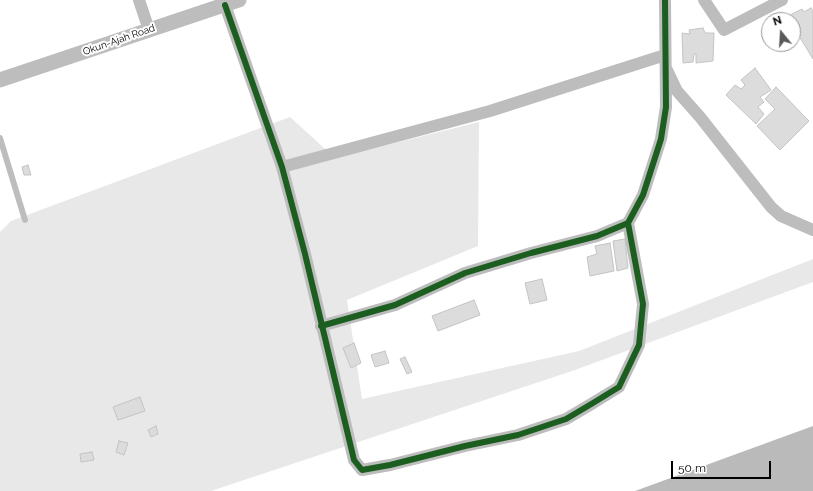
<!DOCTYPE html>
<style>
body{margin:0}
#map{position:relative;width:813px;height:491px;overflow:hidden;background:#fff;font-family:Raleway,sans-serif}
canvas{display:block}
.north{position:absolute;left:761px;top:12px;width:40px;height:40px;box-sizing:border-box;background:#fff;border:1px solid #999;border-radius:50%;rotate:342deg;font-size:11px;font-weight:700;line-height:16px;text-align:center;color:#000}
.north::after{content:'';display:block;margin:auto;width:14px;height:18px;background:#595959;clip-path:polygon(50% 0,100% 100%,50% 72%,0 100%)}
.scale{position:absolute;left:671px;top:461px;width:100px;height:18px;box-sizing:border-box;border:2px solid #000;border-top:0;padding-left:5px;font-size:12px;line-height:14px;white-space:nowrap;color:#000;-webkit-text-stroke:3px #fff;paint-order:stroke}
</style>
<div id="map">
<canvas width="813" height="491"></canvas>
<div class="north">N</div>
<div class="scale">50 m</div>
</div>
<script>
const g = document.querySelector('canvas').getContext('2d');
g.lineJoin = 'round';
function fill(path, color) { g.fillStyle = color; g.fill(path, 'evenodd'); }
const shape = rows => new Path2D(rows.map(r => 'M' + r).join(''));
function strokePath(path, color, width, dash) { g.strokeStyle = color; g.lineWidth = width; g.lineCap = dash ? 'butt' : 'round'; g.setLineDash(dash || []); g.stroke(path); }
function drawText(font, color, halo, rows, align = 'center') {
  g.font = font + ' Raleway,sans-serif'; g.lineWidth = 4; g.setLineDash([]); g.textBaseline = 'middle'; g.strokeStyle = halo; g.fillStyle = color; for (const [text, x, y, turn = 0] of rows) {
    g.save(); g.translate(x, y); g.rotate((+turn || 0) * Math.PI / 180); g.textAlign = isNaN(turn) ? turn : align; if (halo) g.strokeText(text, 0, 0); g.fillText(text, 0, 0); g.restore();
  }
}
const green = shape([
 [290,117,335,158,479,122,478,246,347,300,362,399,579,351,813,259,813,282,575,370,211,491,0,491,0,232,11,221]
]);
const water = shape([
 [813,426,813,491,635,491]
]);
const building = shape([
 [811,8,813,11,813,59,793,26,793,24,795,23,790,15,802,9,804,12,811,8],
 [703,28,705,33,714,33,713,61,696,63,696,54,694,54,693,62,683,63,682,33,690,34,689,30,703,28],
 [755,68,771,90,760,97,764,102,758,107,764,114,756,124,726,95,735,85,741,89,745,85,741,80,755,68],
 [776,87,809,121,780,150,757,126,775,109,765,99,776,87],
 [28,165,31,175,24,175,22,167,28,165],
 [625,239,628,268,617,271,613,241,625,239],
 [610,243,614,271,590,276,587,257,597,254,595,246,610,243],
 [542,279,547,300,530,304,525,283,542,279],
 [474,300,480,315,438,331,432,316,474,300],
 [354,343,361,363,351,368,343,348,354,343],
 [385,351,389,363,375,367,371,355,385,351],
 [405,357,412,372,407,374,400,359,405,357],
 [140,397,145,411,118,420,113,407,140,397],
 [156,426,158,434,151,437,148,430,156,426],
 [119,441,128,443,124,455,116,452,119,441],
 [92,452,94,460,81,462,80,454,92,452]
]);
const service = shape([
 [0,138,25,220]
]);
const minor = shape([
 [139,0,149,30],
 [704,0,724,30,782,0],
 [225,5,282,167,305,254,354,460,362,470,390,465,465,446,518,435,566,419,593,403,619,387,639,345,643,304,628,223],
 [667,70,677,91,700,117,771,207,781,216,813,230],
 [282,167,490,111,665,55],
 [321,326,395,305,465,273,531,253,597,236,628,223,643,195,661,139,666,107,665,0]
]);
const tertiary = shape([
 [0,80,239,0]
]);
const cycleway = shape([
 [225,5,282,167,305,254,354,460,362,470,390,465,465,446,518,435,566,419,593,403,619,387,639,345,643,304,628,223],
 [321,326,395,305,465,273,531,253,597,236,628,223,643,195,661,139,666,107,665,0]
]);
const streetNames = [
 ["Okun-Ajah Road",119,40,-19]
];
fill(green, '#e8e8e8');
fill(water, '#bababa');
fill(building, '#dcdcdc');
strokePath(building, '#c4c4c4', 1);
strokePath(service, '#bdbdbd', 6);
strokePath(minor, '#bdbdbd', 12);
strokePath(tertiary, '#bdbdbd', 15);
strokePath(cycleway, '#1b5e20', 6);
drawText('10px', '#000', '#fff', streetNames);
</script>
